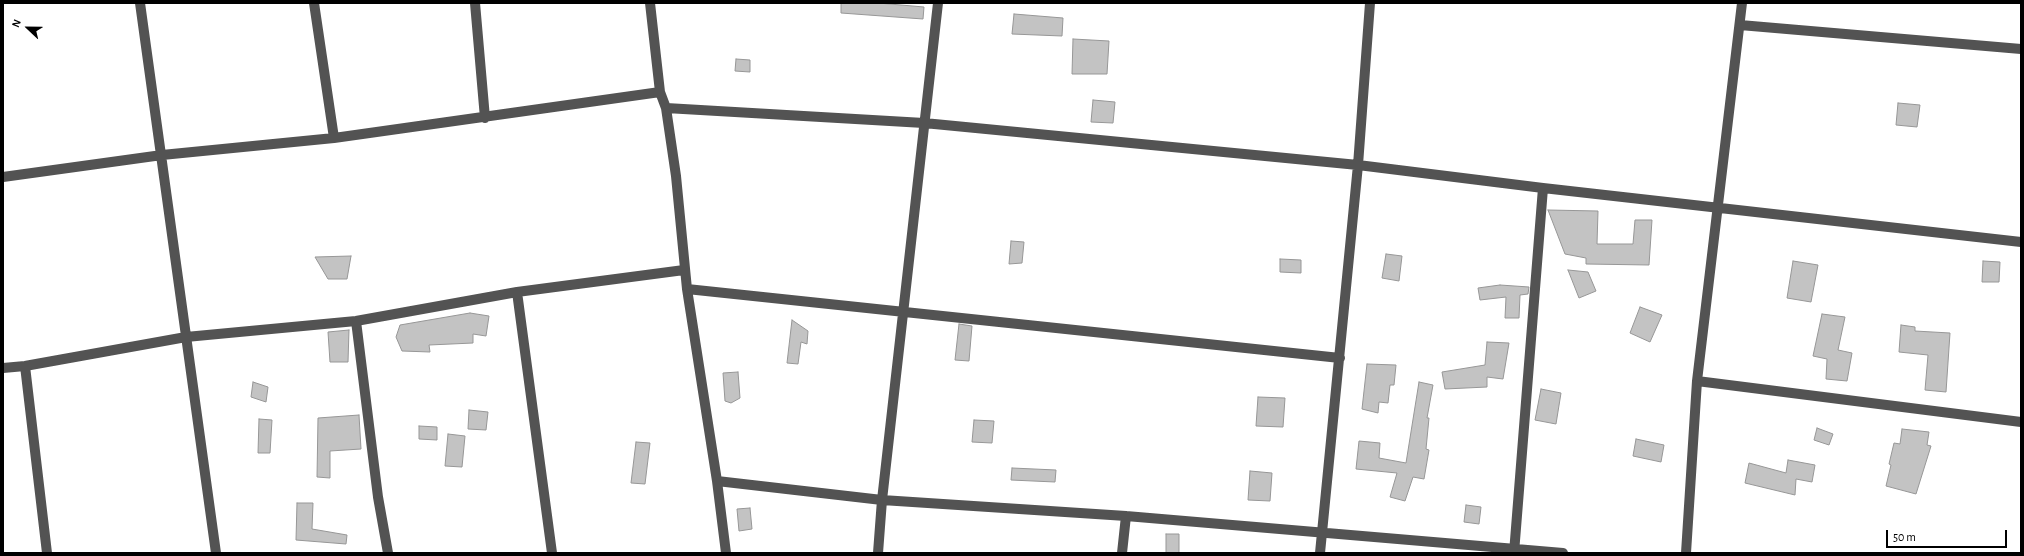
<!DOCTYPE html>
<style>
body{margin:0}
#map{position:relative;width:2024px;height:556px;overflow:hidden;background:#fff;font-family:"Alegreya Sans",sans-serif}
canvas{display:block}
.frame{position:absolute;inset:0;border:4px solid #000;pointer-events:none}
.north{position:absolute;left:8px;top:8px;width:40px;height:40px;-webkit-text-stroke:3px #fff;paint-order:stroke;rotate:292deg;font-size:11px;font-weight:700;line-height:16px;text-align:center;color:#000}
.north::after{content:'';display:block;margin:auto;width:14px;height:18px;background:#000;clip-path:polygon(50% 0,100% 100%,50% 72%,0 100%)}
.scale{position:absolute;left:1886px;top:530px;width:121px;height:18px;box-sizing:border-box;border:2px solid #000;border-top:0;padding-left:5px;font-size:12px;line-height:14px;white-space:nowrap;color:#000;-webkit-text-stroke:3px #fff;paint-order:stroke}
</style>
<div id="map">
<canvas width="2024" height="556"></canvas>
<div class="frame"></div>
<div class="north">N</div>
<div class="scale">50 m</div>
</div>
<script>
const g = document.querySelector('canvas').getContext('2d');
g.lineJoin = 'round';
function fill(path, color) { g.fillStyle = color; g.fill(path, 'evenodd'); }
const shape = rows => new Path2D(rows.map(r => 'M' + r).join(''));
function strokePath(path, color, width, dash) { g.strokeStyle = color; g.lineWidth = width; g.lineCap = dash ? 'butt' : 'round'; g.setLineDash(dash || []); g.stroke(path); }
const building = shape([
 [841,3,878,3,924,7,923,19,841,13,841,3],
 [1014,14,1063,18,1062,36,1012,34,1014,14],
 [1073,39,1109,41,1107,74,1072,74,1073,39],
 [736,59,750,60,750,72,735,71,736,59],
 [1093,100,1115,102,1113,123,1091,122,1093,100],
 [1898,103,1920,105,1917,127,1896,125,1898,103],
 [1548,210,1598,211,1597,244,1633,244,1635,220,1652,220,1649,265,1586,264,1586,258,1565,254,1548,210],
 [1011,241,1024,242,1022,263,1009,264,1011,241],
 [1386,254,1402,256,1399,281,1382,278,1386,254],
 [351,256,347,279,328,279,315,257,351,256],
 [1280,259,1301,260,1301,273,1280,272,1280,259],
 [1793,261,1818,265,1811,302,1787,298,1793,261],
 [1983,261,2000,262,1999,282,1982,282,1983,261],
 [1568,270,1588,272,1596,291,1579,298,1568,270],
 [1500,285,1529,287,1528,294,1520,295,1519,318,1505,318,1506,297,1480,300,1478,288,1500,285],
 [1640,307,1662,315,1650,342,1630,333,1640,307],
 [470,313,489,316,486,336,473,334,473,343,429,345,430,352,402,351,396,337,400,325,470,313],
 [1822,314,1845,317,1838,350,1852,353,1847,381,1826,379,1827,359,1813,356,1822,314],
 [792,320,808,331,807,344,801,342,798,364,787,363,792,320],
 [959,324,972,326,969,361,955,360,959,324],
 [1901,325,1915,327,1915,331,1950,333,1946,392,1925,390,1928,355,1899,352,1901,325],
 [349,330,348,362,330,362,328,332,349,330],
 [1487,342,1509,343,1503,379,1487,377,1487,387,1445,389,1442,372,1485,365,1487,342],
 [1367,364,1396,365,1394,385,1390,385,1388,403,1379,402,1378,413,1362,409,1367,364],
 [738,372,740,398,731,403,725,401,723,373,738,372],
 [253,382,268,387,266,402,251,397,253,382],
 [1419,382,1433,385,1427,418,1429,418,1426,449,1429,450,1424,479,1413,477,1405,501,1390,497,1397,473,1356,469,1359,441,1380,443,1379,458,1406,463,1419,382],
 [1541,389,1561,393,1556,424,1535,420,1541,389],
 [1258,397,1285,398,1283,427,1256,426,1258,397],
 [469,410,488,412,486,430,468,429,469,410],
 [359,415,361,449,330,451,330,478,317,477,318,418,359,415],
 [259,419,272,420,270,453,258,453,259,419],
 [974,420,994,421,992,443,972,442,974,420],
 [419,426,437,427,437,440,419,439,419,426],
 [1817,428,1833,434,1829,445,1814,440,1817,428],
 [1902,429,1929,432,1927,445,1931,446,1916,494,1886,486,1891,465,1889,464,1894,443,1900,444,1902,429],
 [448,434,465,436,462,467,445,466,448,434],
 [1636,439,1664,445,1661,462,1633,456,1636,439],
 [636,442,650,443,645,484,631,483,636,442],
 [1788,460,1815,465,1812,482,1796,479,1795,495,1745,483,1749,463,1786,473,1788,460],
 [1012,468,1056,470,1055,482,1011,480,1012,468],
 [1250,471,1272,473,1270,501,1248,500,1250,471],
 [297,503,313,503,312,529,347,535,346,544,296,540,297,503],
 [1466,505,1481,507,1479,524,1464,522,1466,505],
 [750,508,752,529,739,531,737,509,750,508],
 [1166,534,1179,534,1179,553,1166,553,1166,534]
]);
const minor = shape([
 [140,3,216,553],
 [314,3,334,138],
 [475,3,485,118],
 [650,3,660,92,666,108,676,176,687,289,717,481,726,553],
 [1740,25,2021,49],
 [666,108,924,123,1358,165,1543,188,2021,242],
 [3,177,162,155,334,138,660,92],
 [687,289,1340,358],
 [517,292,552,553],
 [356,321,378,497,388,553],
 [25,366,47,553],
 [3,368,25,366,186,337,356,321,517,292,684,270],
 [1697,381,2021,422],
 [717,481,882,500,1126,516,1563,553],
 [878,553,882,500,938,3],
 [1122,553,1126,516],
 [1320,553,1358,165,1370,3],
 [1514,553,1543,188],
 [1686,553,1697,381,1742,3]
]);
fill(building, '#c3c3c3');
strokePath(building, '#979797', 1);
strokePath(minor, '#535353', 10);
</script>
